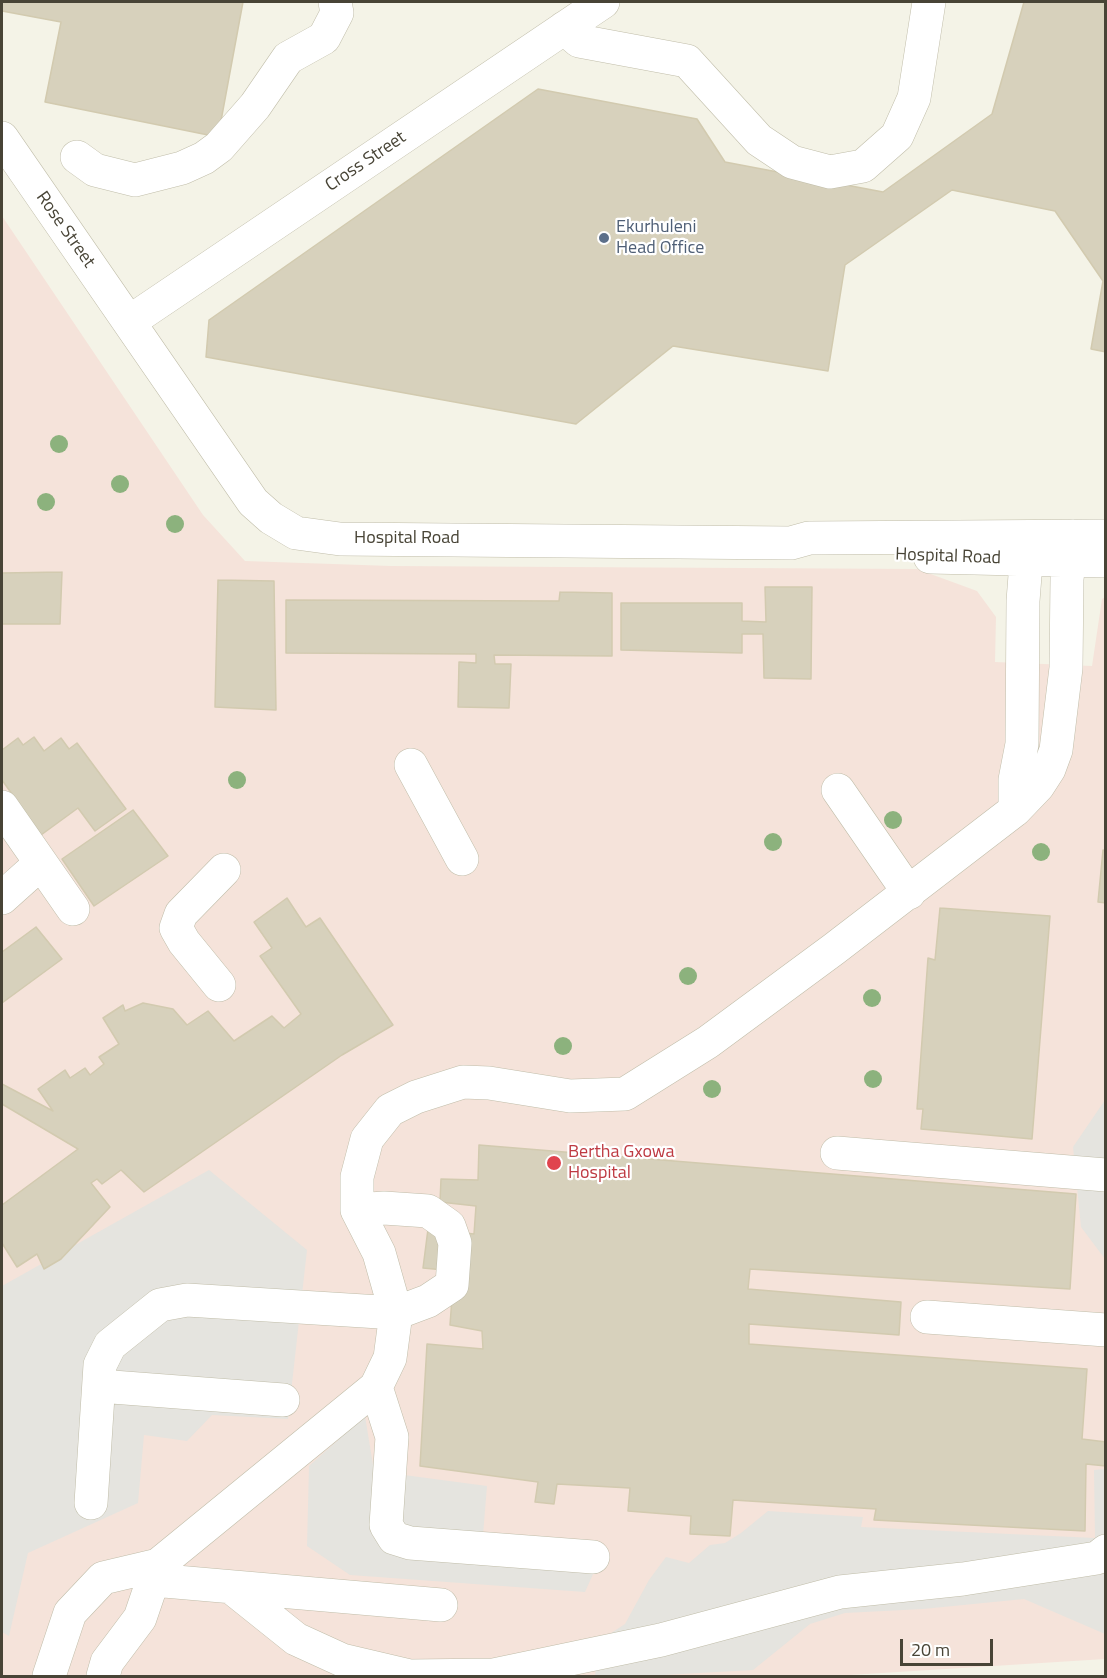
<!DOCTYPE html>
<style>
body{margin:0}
#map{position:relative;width:1107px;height:1678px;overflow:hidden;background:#f4f3e7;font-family:"Titillium Web",sans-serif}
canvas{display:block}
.frame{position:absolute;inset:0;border:3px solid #484436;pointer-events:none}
.scale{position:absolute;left:900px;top:1639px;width:93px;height:27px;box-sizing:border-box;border:3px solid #484436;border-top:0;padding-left:8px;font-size:18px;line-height:21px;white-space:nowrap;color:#484436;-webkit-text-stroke:4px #fff;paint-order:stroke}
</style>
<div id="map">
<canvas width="1107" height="1678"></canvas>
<div class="frame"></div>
<div class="scale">20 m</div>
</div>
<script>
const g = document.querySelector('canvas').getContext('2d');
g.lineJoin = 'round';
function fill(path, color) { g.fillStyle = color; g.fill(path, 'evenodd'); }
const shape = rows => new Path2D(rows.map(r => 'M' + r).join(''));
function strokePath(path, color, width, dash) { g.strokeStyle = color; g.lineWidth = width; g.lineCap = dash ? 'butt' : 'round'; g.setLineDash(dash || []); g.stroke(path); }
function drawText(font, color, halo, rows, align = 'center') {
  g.font = font + ' "Titillium Web",sans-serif'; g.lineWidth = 4.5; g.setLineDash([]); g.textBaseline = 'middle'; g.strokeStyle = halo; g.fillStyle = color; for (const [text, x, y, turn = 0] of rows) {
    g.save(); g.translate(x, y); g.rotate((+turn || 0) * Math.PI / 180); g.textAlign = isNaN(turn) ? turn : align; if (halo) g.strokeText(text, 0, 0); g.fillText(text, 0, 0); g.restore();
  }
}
const medical = shape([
 [2,216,203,515,245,561,391,566,917,569,977,591,996,617,995,662,1092,666,1102,599,1105,597,1105,1659,834,1676,2,1676]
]);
const parking = shape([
 [1105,1100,1105,1259,1081,1227,1073,1147],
 [209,1170,307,1250,288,1419,212,1415,187,1441,144,1435,138,1503,28,1553,9,1636,2,1632,2,1286],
 [365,1416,374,1471,487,1486,483,1535,594,1572,585,1592,350,1575,307,1546,309,1466],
 [1105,1469,1105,1634,1024,1599,923,1609,845,1613,810,1624,753,1670,646,1676,595,1676,599,1641,625,1624,649,1580,666,1557,689,1563,710,1545,725,1543,741,1533,768,1511,863,1517,861,1527,1095,1538,1094,1470]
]);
const building = shape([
 [2,2,243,2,218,137,45,102,61,22,2,11,2,2],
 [1024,2,1106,2,1106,352,1091,349,1103,281,1055,211,952,190,845,265,828,371,673,346,576,424,206,357,209,320,538,89,697,119,725,162,883,192,992,114,1024,2],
 [62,572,60,624,2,624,2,573,62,572],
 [218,580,274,581,276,710,215,707,218,580],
 [765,587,812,587,811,679,764,678,763,634,742,634,742,653,621,650,621,603,742,603,742,621,766,622,765,587],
 [560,592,612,593,612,656,494,655,495,664,511,664,509,708,458,707,459,662,476,663,476,654,286,653,286,600,559,601,560,592],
 [34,737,44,751,61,738,69,749,77,743,126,809,95,831,78,808,41,835,2,780,2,750,18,738,23,745,34,737],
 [133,810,168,856,94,906,62,859,133,810],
 [1103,850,1106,851,1106,903,1098,902,1103,850],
 [287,898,306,927,320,918,393,1025,342,1055,144,1192,121,1170,102,1184,97,1179,91,1183,110,1207,61,1259,44,1269,37,1254,17,1267,2,1243,2,1205,78,1149,2,1104,2,1084,53,1111,38,1089,65,1070,70,1078,85,1068,90,1075,104,1064,99,1057,119,1044,103,1018,123,1005,125,1011,143,1003,173,1009,187,1025,208,1011,234,1041,272,1016,284,1028,301,1014,260,956,272,948,254,922,287,898],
 [940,908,1050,916,1032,1139,921,1129,923,1109,917,1109,928,958,935,960,940,908],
 [36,927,62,959,2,1003,2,952,36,927],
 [479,1145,1076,1194,1070,1289,750,1269,748,1289,901,1302,899,1335,749,1324,749,1344,1087,1369,1082,1439,1106,1442,1106,1466,1086,1464,1085,1531,874,1520,876,1509,733,1500,730,1536,690,1534,691,1516,628,1511,630,1488,557,1484,554,1504,535,1502,538,1482,420,1466,427,1344,483,1349,482,1331,450,1325,454,1271,423,1268,428,1229,474,1234,476,1206,440,1202,441,1179,478,1180,479,1145]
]);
const minor = shape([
 [564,28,579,41,687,61,759,140,792,162,830,172,863,166,897,136,914,98,929,2],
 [2,138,253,502,271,518,296,533,340,539,791,543,809,538,1106,536],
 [77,157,95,170,135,180,182,168,204,158,219,147,255,106,288,58,324,38,337,13,335,2],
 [129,322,603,2],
 [930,557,1106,561],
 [411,765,462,859],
 [838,790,909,893],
 [2,807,73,909],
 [1015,810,1015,780,1022,744,1023,601,1028,537],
 [2,898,41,863],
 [219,985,184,942,176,928,181,914,224,870],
 [837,1153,1106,1175],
 [927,1317,1106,1330],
 [99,1386,283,1400],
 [376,1387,392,1437,386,1525,394,1538,410,1543,593,1557],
 [91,1503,100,1365,110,1345,160,1305,187,1300,396,1313,428,1301,452,1285,455,1243,449,1226,428,1211,384,1208,357,1210],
 [153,1580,441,1605],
 [231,1587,296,1639,342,1660,410,1676,494,1675,661,1640,840,1592,963,1579,1097,1558,1106,1551],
 [49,1676,70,1613,103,1578,158,1565,376,1387,390,1358,396,1313,379,1253,357,1210,357,1177,367,1139,390,1110,416,1097,463,1082,489,1083,570,1096,625,1094,708,1042,834,949,1015,810,1038,786,1049,769,1056,750,1066,668,1067,579,1072,536],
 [103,1676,107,1662,140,1618,158,1565]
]);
const trees = [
 [59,444],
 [120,484],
 [46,502],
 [175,524],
 [237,780],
 [893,820],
 [773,842],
 [1041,852],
 [688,976],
 [872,998],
 [563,1046],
 [873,1079],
 [712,1089]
];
const markers = [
 [604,238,6,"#5c6f8a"],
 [554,1163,8,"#e0444e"]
];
const streetNames = [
 ["Cross Street",366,162,-34],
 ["Rose Street",65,230,55],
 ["Hospital Road",407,539],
 ["Hospital Road",948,557,2]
];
const serviceNames = [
 ["Ekurhuleni",616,228],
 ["Head Office",616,249]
];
const healthNames = [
 ["Bertha Gxowa",568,1153],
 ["Hospital",568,1174]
];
fill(medical, '#f5e3da');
fill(parking, '#e5e4df');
fill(building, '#d7d1bc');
strokePath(building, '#d2caaf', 1.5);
strokePath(minor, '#c0bda9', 34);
strokePath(minor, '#fff', 33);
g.fillStyle = '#8cb27d';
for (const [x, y] of trees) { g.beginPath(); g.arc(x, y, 9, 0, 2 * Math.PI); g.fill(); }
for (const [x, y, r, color] of markers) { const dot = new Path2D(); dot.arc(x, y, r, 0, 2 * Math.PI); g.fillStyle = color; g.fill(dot); strokePath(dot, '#fff', 2); }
drawText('18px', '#484436', '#fff', streetNames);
drawText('18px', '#4e5e75', '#fff', serviceNames, 'left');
drawText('18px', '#be3a42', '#fff', healthNames, 'left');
</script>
